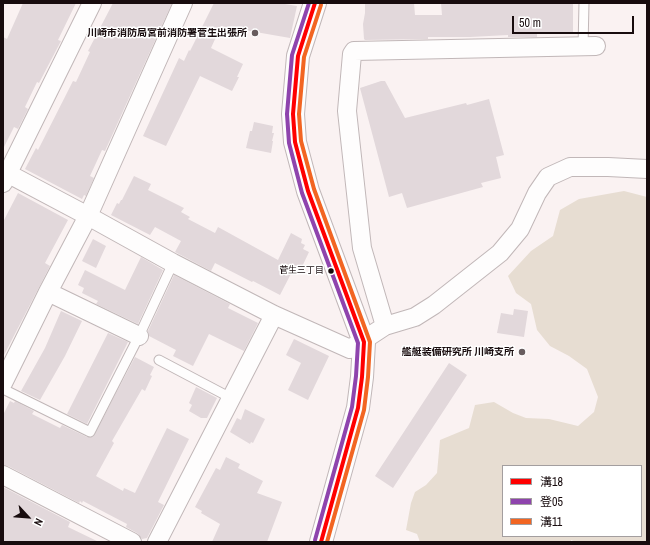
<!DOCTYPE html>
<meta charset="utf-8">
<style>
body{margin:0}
#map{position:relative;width:650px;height:545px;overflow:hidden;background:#faf2f2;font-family:"Archivo Narrow","Noto Sans JP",sans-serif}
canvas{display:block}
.frame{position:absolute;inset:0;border:4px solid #180c0e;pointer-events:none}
.legend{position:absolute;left:502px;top:465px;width:140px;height:72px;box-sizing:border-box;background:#fff;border:1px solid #a39e9f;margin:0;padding:5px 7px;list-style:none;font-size:12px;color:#180c0e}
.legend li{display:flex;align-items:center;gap:8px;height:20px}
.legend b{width:20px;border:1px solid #a39e9f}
.north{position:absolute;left:8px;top:497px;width:40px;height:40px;-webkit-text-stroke:3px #fff;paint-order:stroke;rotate:116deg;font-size:11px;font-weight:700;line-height:16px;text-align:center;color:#180c0e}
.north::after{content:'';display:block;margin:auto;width:14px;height:18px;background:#180c0e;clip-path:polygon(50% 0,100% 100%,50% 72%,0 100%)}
.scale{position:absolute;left:512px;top:16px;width:122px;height:18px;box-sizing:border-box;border:2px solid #180c0e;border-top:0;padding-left:5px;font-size:12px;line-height:14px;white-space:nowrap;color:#180c0e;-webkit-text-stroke:3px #fff;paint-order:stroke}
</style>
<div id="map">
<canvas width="650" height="545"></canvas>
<div class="frame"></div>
<ul class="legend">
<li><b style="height:5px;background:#f00"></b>溝18</li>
<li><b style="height:5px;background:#8e44ad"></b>登05</li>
<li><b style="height:5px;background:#f26522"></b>溝11</li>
</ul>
<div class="north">N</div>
<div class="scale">50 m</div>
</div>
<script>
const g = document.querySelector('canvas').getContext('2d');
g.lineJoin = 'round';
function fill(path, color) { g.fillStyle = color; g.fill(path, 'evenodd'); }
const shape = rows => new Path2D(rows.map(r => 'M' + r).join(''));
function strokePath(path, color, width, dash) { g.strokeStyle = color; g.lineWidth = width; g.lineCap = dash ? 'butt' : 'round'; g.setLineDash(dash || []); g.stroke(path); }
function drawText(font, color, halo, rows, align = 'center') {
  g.font = font + ' "Archivo Narrow","Noto Sans JP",sans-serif'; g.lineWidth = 3; g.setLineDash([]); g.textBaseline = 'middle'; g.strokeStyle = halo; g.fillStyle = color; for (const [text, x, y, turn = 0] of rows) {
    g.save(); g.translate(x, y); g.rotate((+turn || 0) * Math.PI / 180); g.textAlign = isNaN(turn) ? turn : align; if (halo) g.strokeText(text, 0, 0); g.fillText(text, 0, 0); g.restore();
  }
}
const green = shape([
 [624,191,647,197,647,542,576,542,571,540,571,542,420,542,417,534,406,530,411,503,415,492,426,485,437,473,440,440,469,428,475,405,494,402,513,413,526,418,549,419,578,426,594,412,598,397,587,369,569,356,550,346,537,330,531,304,516,293,508,276,531,251,553,236,560,210,579,199],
 [503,466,641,466,641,536,503,536]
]);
const building = shape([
 [23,3,76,3,58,40,61,41,39,83,37,82,25,107,28,109,18,129,14,127,3,149,3,37,7,39],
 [113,3,172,3,105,151,102,150,90,176,94,178,86,196,84,195,82,199,25,169,36,148,38,150,73,81,76,82,90,52,88,51],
 [214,3,279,3,297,6,290,38,221,26,211,48,243,64,237,77,239,77,232,91,200,76,166,146,143,136,179,58,184,61,189,50,190,51],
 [365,3,414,3,415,15,442,15,441,3,573,3,573,32,537,32,537,37,508,37,508,35,470,37,428,37,428,39,365,40,364,39,363,24,365,13],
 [381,81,385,81,405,118,466,103,467,105,489,99,504,155,496,157,501,178,481,183,483,187,407,208,402,193,389,197,360,88],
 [254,122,273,126,272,133,274,133,272,141,273,141,271,153,246,148,250,131,252,131],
 [134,176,151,184,148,190,184,208,181,212,190,217,188,219,215,233,218,227,278,260,291,233,302,239,301,243,305,245,303,249,309,252,301,269,295,266,280,295,253,281,252,282,215,263,211,271,175,252,181,241,155,227,150,235,111,215,117,203,119,204,121,200,122,200],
 [18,193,68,220,45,263,50,266,3,357,3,222],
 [93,239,106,246,96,268,82,261],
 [141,257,163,270,138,324,96,304,98,301,82,293,84,288,78,285,85,270,125,290],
 [174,275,230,304,228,308,258,323,244,351,209,334,193,366,173,356,176,350,149,336,148,331],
 [514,309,528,311,524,337,497,333,501,313,513,315],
 [61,311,82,321,65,356,40,400,21,391,45,348],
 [108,333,128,342,87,424,67,414],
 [294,339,329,356,308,400,288,390,301,363,286,355],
 [135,357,154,367,150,375,152,376,145,391,142,389,112,441,114,443,96,476,123,491,124,488,135,493,167,428,189,439,158,502,164,505,147,538,142,539,137,533,126,527,127,524,83,501,82,503,80,501,79,503,8,466,3,465,3,415,10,401,14,403,15,401,34,411,32,414,60,428,62,425,87,437,93,437],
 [449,363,467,375,393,488,375,476],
 [196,387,217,398,207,418,201,418,189,411,192,405,189,403],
 [245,409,265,419,253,443,251,442,250,444,230,432,237,418,241,420],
 [226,457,240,464,238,468,263,481,257,493,282,502,267,542,212,542,220,524,201,513,202,511,195,507,216,468,220,470],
 [3,487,70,522,68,527,99,542,3,542]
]);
const lane = shape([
 [583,47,584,3],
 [159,360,231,398],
 [3,389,90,432,139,336,173,263]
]);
const street = shape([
 [3,171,88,216,173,263,274,315,350,349,385,326,415,317,434,305,500,253,520,229,537,193,548,177,570,167,608,167,647,169],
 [3,183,92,3],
 [48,292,139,336],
 [385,326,362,248,347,111,352,54,354,51,596,46],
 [3,383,48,292,88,216,183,3],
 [3,475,132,542],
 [157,542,274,315]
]);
const secondary = shape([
 [315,3,298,56,293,114,295,142,308,191,364,342,362,377,358,408,321,542]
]);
const bus1 = shape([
 [315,3,298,56,293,114,295,142,308,191,364,342,362,377,358,408,321,542]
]);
const bus2 = shape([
 [309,3,292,55,287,114,289,143,302,193,358,343,356,376,352,407,315,540]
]);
const bus3 = shape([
 [321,5,304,57,299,114,301,141,314,189,370,342,368,377,364,410,327,542]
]);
const markers = [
 [255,33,4,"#675c5e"],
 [331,271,3.5,"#180c0e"],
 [522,352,4,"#675c5e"]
];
const busNames = [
 ["菅生三丁目",324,271]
];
const poiNames = [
 ["川崎市消防局宮前消防署菅生出張所",247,33],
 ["艦艇装備研究所 川崎支所",514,352]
];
fill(green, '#e7ddd2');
fill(building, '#e2d8db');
strokePath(lane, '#c1b7b8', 11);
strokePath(street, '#c1b7b8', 20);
strokePath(secondary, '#c1b7b8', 24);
strokePath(lane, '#fefdfd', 9);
strokePath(street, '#fefdfd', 18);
strokePath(secondary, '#fefdfd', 22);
strokePath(bus1, '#f00', 4);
strokePath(bus2, '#8e44ad', 4);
strokePath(bus3, '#f26522', 4);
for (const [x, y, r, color] of markers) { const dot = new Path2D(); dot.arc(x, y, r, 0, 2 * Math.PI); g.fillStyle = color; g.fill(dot); strokePath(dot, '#fff', 1.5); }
drawText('9px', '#180c0e', '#fff', busNames, 'right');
drawText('bold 10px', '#180c0e', '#fff', poiNames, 'right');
</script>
